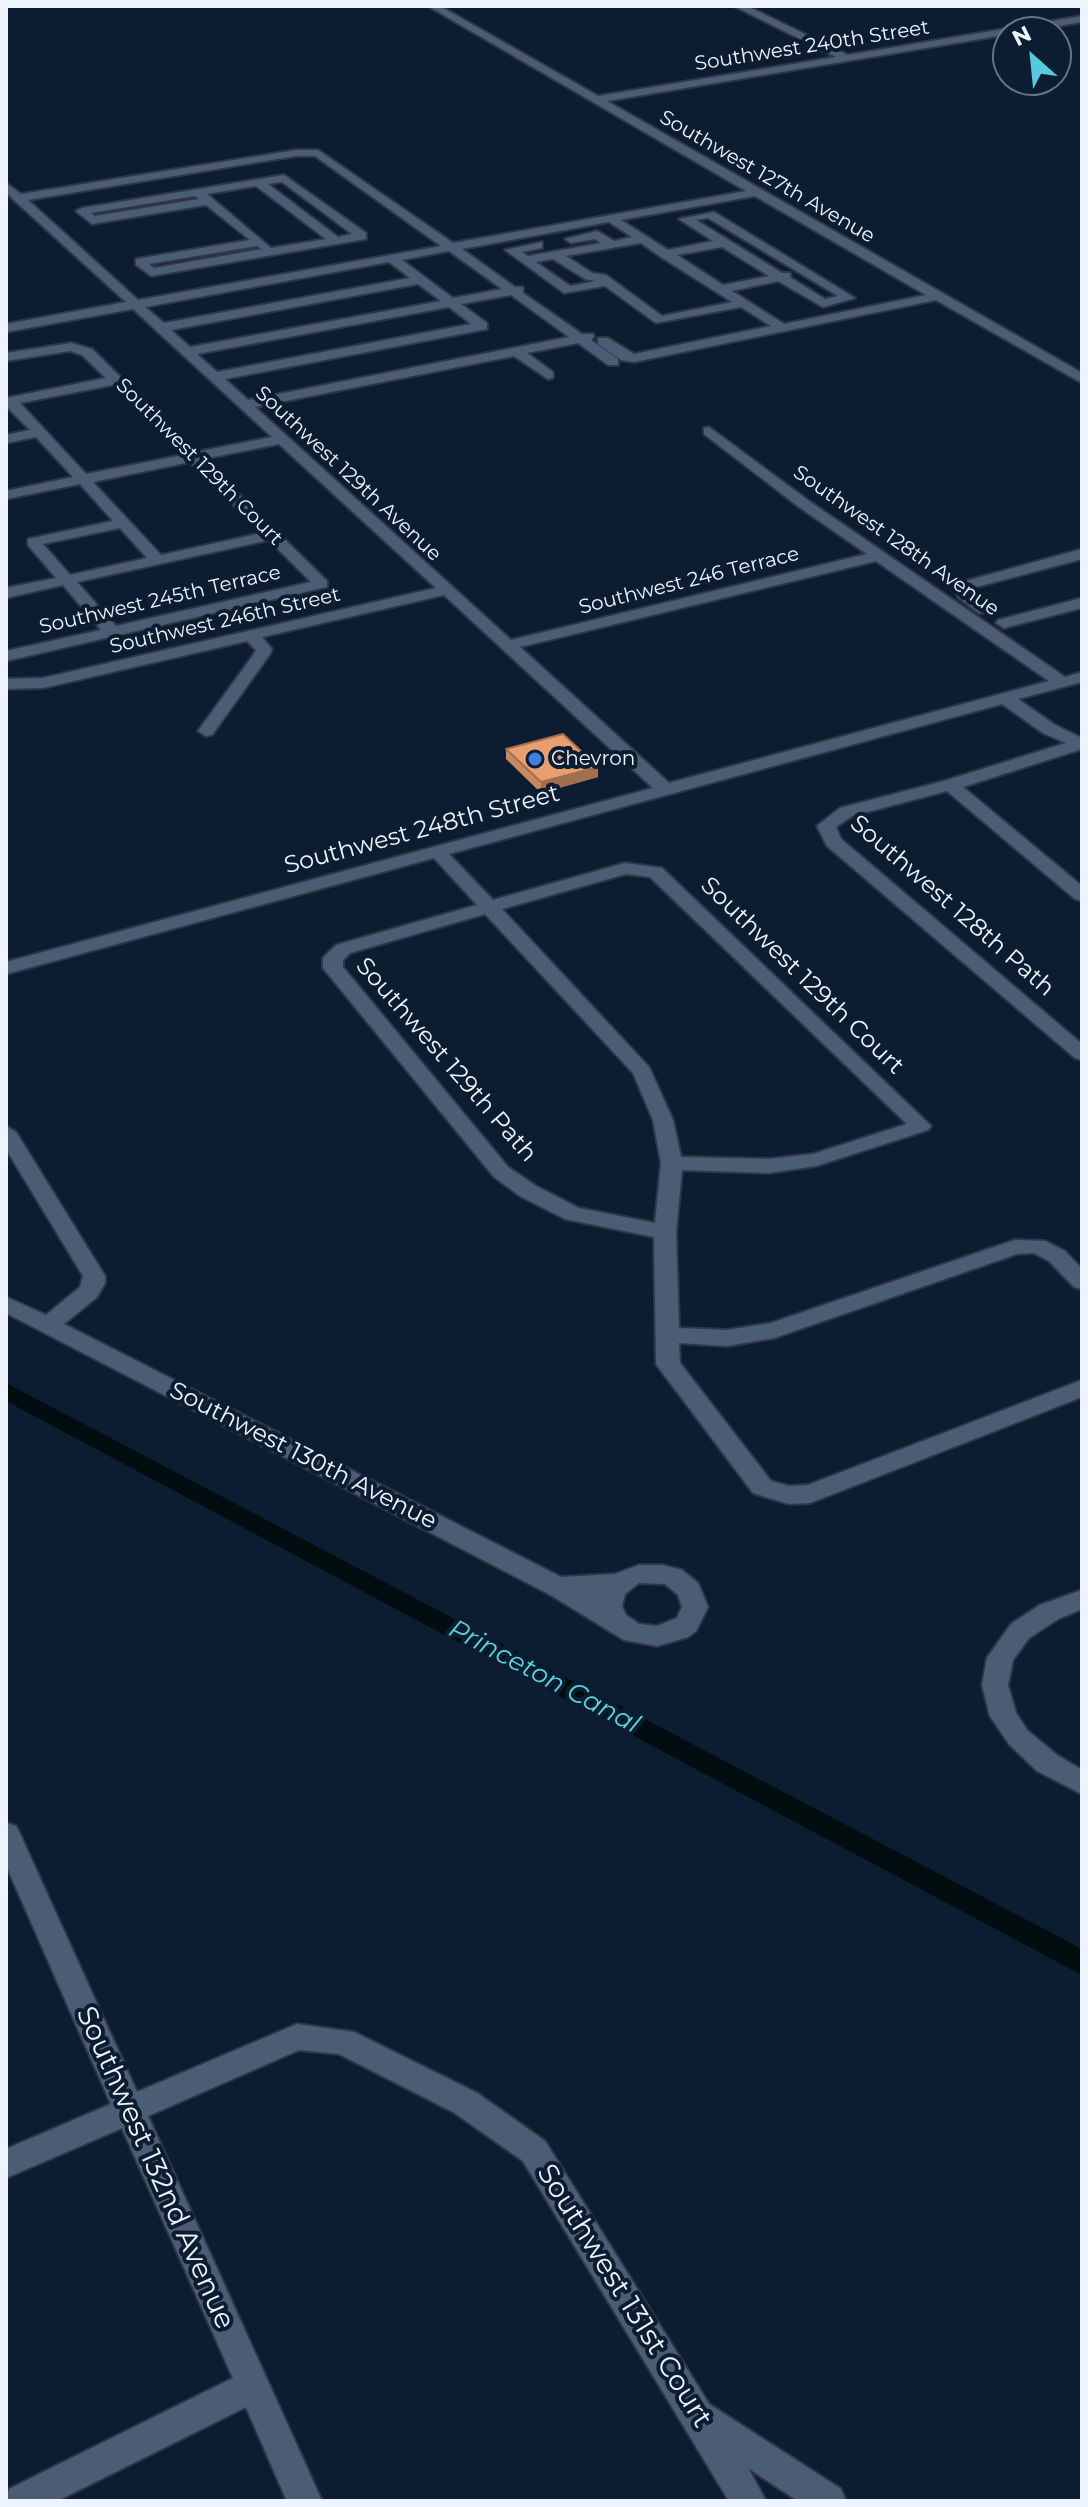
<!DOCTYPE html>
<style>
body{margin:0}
#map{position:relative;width:1088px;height:2507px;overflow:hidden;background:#0d1d31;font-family:Montserrat,sans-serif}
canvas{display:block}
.frame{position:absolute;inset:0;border:8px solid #eef4fd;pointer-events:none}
.north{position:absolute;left:992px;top:16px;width:80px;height:80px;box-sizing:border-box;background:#0d1d31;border:2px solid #677383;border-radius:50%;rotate:333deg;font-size:22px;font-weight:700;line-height:32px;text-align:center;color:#eef4fd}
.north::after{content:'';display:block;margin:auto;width:28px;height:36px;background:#55cadf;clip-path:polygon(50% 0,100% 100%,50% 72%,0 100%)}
</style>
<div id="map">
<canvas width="1088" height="2507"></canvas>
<div class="frame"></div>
<div class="north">N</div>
</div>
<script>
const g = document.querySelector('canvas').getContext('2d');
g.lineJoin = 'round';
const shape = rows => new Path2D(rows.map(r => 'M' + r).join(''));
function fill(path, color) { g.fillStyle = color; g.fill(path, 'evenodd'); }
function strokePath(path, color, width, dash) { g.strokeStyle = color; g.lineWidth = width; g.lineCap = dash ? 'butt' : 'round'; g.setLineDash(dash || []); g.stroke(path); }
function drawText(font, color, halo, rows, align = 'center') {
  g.font = font + ' Montserrat,sans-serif'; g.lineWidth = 8; g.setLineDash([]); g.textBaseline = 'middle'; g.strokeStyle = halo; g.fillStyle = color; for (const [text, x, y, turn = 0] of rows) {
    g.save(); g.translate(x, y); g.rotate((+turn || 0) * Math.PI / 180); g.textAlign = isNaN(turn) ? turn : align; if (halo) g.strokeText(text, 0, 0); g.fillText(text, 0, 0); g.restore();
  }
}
const canal = shape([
 [6,1383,1082,1949,1082,1975,6,1401,6,1383]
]);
const minor = shape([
 [428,6,440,6,598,96,836,57,734,6,747,6,848,55,1082,16,1082,22,607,101,1082,373,1082,383,936,300,634,362,621,360,598,344,598,338,608,338,634,354,771,326,741,307,656,323,605,286,564,293,505,250,542,242,542,248,522,252,528,256,601,243,595,239,571,243,565,239,597,231,614,241,632,237,609,222,462,249,515,287,523,287,523,293,582,334,593,334,594,337,591,340,618,359,618,365,608,365,578,343,527,353,553,372,553,378,548,379,514,356,255,407,511,640,867,554,799,507,704,434,704,428,709,427,809,501,1065,677,1082,672,1082,682,1018,699,1055,725,1082,738,1082,749,963,787,1082,886,1082,901,1075,899,947,791,852,816,836,827,841,839,1082,1044,1082,1060,1075,1058,827,846,817,826,840,808,944,781,1066,743,1043,733,1002,704,449,854,493,900,625,863,662,868,931,1126,928,1130,816,1166,769,1173,682,1170,676,1232,679,1328,727,1330,771,1323,1015,1240,1045,1241,1065,1251,1082,1269,1082,1289,1074,1287,1049,1261,1034,1253,1017,1254,774,1338,727,1346,679,1343,680,1363,771,1481,789,1486,808,1485,1082,1380,1082,1397,810,1503,789,1504,753,1493,656,1364,654,1237,565,1219,520,1196,494,1177,323,968,323,958,336,945,477,905,434,858,6,974,6,962,653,788,444,595,262,637,272,649,270,654,212,735,206,736,198,731,254,654,256,650,247,641,43,688,6,689,6,679,43,678,436,588,279,444,203,459,327,581,327,587,6,661,6,651,101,630,63,585,6,598,6,588,56,578,28,545,28,539,113,521,80,484,6,499,6,491,73,477,36,437,6,443,6,435,30,430,6,406,6,398,106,378,82,355,70,351,6,361,6,353,71,343,92,349,196,452,272,437,133,309,6,332,6,324,126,302,14,200,6,192,6,183,21,194,296,150,318,150,453,243,746,191,428,6],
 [296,156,315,156,441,246,138,300,28,200,296,156],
 [755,196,926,295,784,324,732,291,778,281,823,307,855,298,714,212,679,219,713,241,668,250,621,220,755,196],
 [708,218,838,296,825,299,791,278,790,273,782,273,696,220,708,218],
 [641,243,661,257,732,302,662,316,606,275,592,273,566,256,641,243],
 [722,247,769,276,723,285,677,255,722,247],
 [449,251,502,289,453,298,402,260,449,251],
 [553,259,585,279,595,281,570,286,536,262,553,259],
 [389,262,410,278,164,323,145,307,389,262],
 [418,284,441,301,190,347,171,330,418,284],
 [511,295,569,337,248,400,225,379,487,329,487,323,461,304,511,295],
 [449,307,471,324,217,372,197,354,449,307],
 [113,385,183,455,86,474,20,403,113,385],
 [190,462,262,533,161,555,93,482,190,462],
 [120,528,147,558,70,575,43,544,120,528],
 [269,540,311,582,116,626,77,582,269,540],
 [876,561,1049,681,669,783,520,647,876,561],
 [626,874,650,877,907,1124,813,1154,769,1159,681,1157,673,1120,649,1067,502,909,626,874],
 [485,914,633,1073,653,1120,661,1163,655,1223,579,1208,536,1186,508,1167,343,967,343,960,350,953,485,914],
 [284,175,366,233,366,239,151,276,136,265,136,259,250,240,206,205,92,224,76,211,82,208,284,175],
 [282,182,352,234,338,237,268,184,282,182],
 [256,186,326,239,271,248,207,194,256,186],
 [195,196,199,199,95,216,91,213,195,196],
 [257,246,262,249,154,268,149,264,257,246],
 [1082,549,1082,559,969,589,991,607,991,613,979,613,959,598,952,587,955,584,1082,549],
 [1082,598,1082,608,1004,628,996,623,998,620,1082,598],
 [6,1126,16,1132,105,1276,105,1283,97,1297,64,1324,561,1577,615,1574,639,1565,662,1565,682,1570,698,1583,708,1607,696,1631,688,1637,657,1646,624,1640,549,1594,6,1313,6,1297,46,1315,80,1287,83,1276,6,1149,6,1126],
 [639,1583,665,1584,678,1595,682,1607,677,1618,657,1626,639,1624,626,1615,622,1606,625,1594,639,1583],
 [1082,1590,1082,1609,1058,1619,1029,1638,1013,1660,1008,1685,1016,1713,1027,1730,1057,1755,1082,1770,1082,1794,1037,1771,1009,1744,990,1716,982,1685,987,1658,1011,1624,1040,1605,1082,1590],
 [6,1823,16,1826,20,1834,137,2092,297,2024,354,2032,477,2093,545,2141,709,2404,841,2489,846,2501,798,2501,748,2468,766,2501,729,2501,523,2161,455,2113,339,2054,299,2050,148,2116,322,2501,287,2501,246,2407,57,2501,6,2501,9,2489,233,2378,122,2128,6,2178,6,2149,111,2104,6,1865,6,1823]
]);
const wall = shape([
 [506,749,598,777,541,793,506,759]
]);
const shadedWall = shape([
 [598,767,598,777,541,793,541,782]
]);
const building = shape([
 [563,734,598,767,541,782,506,749,563,734]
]);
const markers = [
 [535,759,8,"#3f7fe0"]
];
const farStreetnames = [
 ["Southwest 240th Street",812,46,-9],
 ["Southwest 127th Avenue",767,177,30],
 ["Southwest 129th Court",199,462,45],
 ["Southwest 129th Avenue",348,474,43],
 ["Southwest 128th Avenue",896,541,35],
 ["Southwest 246 Terrace",689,581,-14],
 ["Southwest 245th Terrace",160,600,-13],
 ["Southwest 246th Street",225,621,-13]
];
const farPoinames = [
 ["Chevron",551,759]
];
const streetNames = [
 ["Southwest 248th Street",422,830,-15],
 ["Southwest 128th Path",952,906,41],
 ["Southwest 129th Court",802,976,44],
 ["Southwest 129th Path",446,1060,49],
 ["Southwest 130th Avenue",303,1456,27]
];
const waterNames = [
 ["Princeton Canal",544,1677,28]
];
const nearStreetnames = [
 ["Southwest 132nd Avenue",155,2168,66],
 ["Southwest 131st Court",624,2296,58]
];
fill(canal, '#010d0e');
strokePath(minor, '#303646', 4);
fill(minor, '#4b5d75');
fill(wall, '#c88960');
fill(shadedWall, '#a26f4e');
fill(building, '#e89f70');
strokePath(building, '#a26f4e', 2);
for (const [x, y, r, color] of markers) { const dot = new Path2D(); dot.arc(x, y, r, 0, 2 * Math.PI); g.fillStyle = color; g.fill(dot); strokePath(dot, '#0d1d31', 3); }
drawText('20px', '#eef4fd', '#0d1d31', farStreetnames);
drawText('20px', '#eef4fd', '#0d1d31', farPoinames, 'left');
drawText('24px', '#eef4fd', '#0d1d31', streetNames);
drawText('italic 26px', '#58d5d9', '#0d1d31', waterNames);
drawText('28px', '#eef4fd', '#0d1d31', nearStreetnames);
</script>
